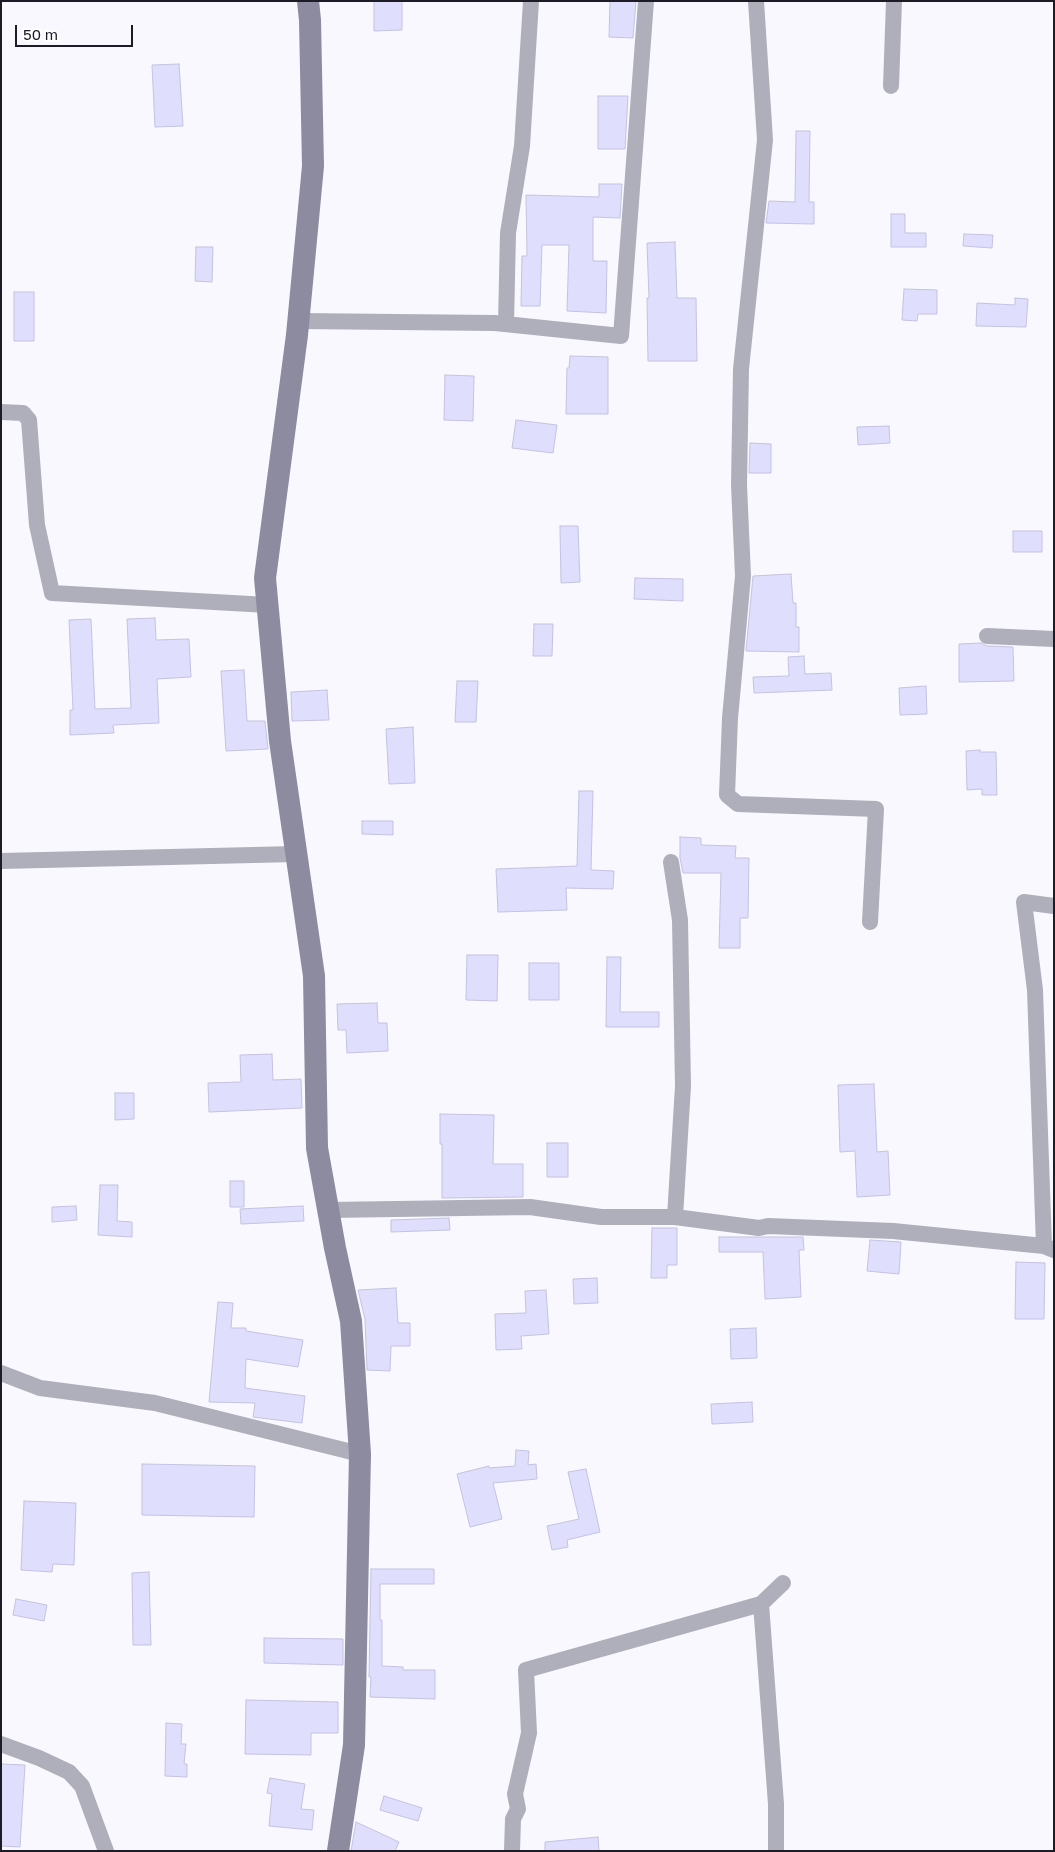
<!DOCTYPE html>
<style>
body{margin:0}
#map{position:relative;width:1055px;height:1852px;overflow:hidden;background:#f8f8fe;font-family:"Golos Text",sans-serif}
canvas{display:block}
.frame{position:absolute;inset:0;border:2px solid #1c1b26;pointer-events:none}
.scale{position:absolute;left:15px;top:25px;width:118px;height:22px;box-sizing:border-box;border:2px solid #1c1b26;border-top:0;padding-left:6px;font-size:15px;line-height:18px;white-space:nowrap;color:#1c1b26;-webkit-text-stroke:4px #fff;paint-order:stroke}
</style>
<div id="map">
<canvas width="1055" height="1852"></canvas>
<div class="frame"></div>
<div class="scale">50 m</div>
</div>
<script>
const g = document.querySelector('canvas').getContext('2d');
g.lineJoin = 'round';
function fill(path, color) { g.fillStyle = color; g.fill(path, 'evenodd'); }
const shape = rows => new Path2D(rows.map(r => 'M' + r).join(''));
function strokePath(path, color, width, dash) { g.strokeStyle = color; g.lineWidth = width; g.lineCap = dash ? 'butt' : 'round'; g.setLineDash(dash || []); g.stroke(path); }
const building = shape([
 [374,1,402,1,402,30,374,31,374,1],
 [610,1,636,1,633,38,609,37,610,1],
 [179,64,183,126,155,127,152,65,179,64],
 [598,96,628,96,625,149,598,149,598,96],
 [796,131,810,131,809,202,814,202,814,224,766,223,769,201,795,202,796,131],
 [599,184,622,184,620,218,593,217,593,261,607,261,606,313,567,311,569,245,542,245,540,306,521,306,522,256,527,256,526,195,599,197,599,184],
 [891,214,905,214,905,233,926,233,926,247,891,247,891,214],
 [964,234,993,235,992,248,963,246,964,234],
 [675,242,677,298,696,298,697,361,648,361,647,298,649,298,647,243,675,242],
 [196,247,213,247,212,282,195,281,196,247],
 [904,289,937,290,937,314,918,314,917,321,902,320,904,289],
 [14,292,34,292,34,341,14,341,14,292],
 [1015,298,1028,299,1026,327,976,326,977,303,1015,305,1015,298],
 [570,356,608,357,608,414,566,414,567,368,569,368,570,356],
 [445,375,474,376,473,421,444,420,445,375],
 [516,420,557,425,553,453,512,448,516,420],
 [889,426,890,443,858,445,857,427,889,426],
 [750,443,771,444,771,473,749,473,750,443],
 [560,526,578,526,580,582,561,583,560,526],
 [1013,531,1042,531,1042,552,1013,552,1013,531],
 [791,574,793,603,796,603,796,627,799,627,799,652,746,651,753,576,791,574],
 [635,578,683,579,683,601,634,599,635,578],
 [155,618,156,640,189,639,191,677,157,679,159,723,113,725,114,733,70,735,70,710,73,710,69,620,91,619,95,709,131,708,127,619,155,618],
 [534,624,553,624,552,656,533,656,534,624],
 [981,643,987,646,1013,647,1014,681,959,682,959,644,981,643],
 [804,656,805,674,831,673,832,690,754,693,753,677,789,676,788,657,804,656],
 [244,670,247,721,265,721,268,749,226,751,221,671,244,670],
 [457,681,478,681,476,722,455,722,457,681],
 [926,686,927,714,900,715,899,688,926,686],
 [327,690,329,720,292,721,291,692,327,690],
 [413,727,415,783,389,784,386,729,413,727],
 [980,750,980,752,996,752,997,795,982,795,982,789,967,790,966,751,980,750],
 [579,791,593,791,591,870,614,871,613,889,566,888,567,910,498,912,496,869,577,866,579,791],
 [362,821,393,821,393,835,362,834,362,821],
 [680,837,701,838,701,845,736,846,735,858,749,858,748,918,740,918,740,948,719,948,721,873,683,873,680,858,680,837],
 [467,955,498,955,497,1001,466,1000,467,955],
 [607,957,621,957,620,1012,659,1012,659,1027,606,1027,607,957],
 [529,963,559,963,559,1000,529,1000,529,963],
 [377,1003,378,1023,387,1023,388,1051,347,1053,346,1030,338,1030,337,1004,377,1003],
 [272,1054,273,1080,301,1079,302,1108,209,1112,208,1083,241,1082,240,1055,272,1054],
 [874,1084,877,1152,888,1151,890,1195,857,1197,855,1151,840,1152,838,1085,874,1084],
 [115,1093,134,1093,134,1119,115,1120,115,1093],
 [440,1114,494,1115,493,1164,523,1164,523,1197,442,1198,442,1144,440,1144,440,1114],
 [547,1143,568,1143,568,1177,547,1177,547,1143],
 [230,1181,244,1181,244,1207,230,1207,230,1181],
 [100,1185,118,1185,117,1221,132,1222,132,1237,98,1235,100,1185],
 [76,1206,77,1220,52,1222,52,1207,76,1206],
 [303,1206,304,1221,241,1224,240,1209,303,1206],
 [449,1218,450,1230,391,1232,391,1220,449,1218],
 [652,1228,677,1228,677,1265,667,1265,667,1278,651,1278,652,1228],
 [719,1237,803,1237,804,1250,799,1250,801,1297,765,1299,763,1252,719,1252,719,1237],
 [870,1240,901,1242,899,1274,867,1271,870,1240],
 [1016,1262,1045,1263,1044,1319,1015,1319,1016,1262],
 [597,1278,598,1303,574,1304,573,1279,597,1278],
 [396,1288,398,1323,410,1323,410,1346,391,1346,390,1371,367,1370,365,1319,358,1290,396,1288],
 [546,1290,549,1334,521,1336,522,1349,496,1350,495,1314,526,1313,525,1291,546,1290],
 [218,1302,233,1303,231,1328,246,1328,246,1331,303,1340,298,1367,246,1359,245,1388,305,1396,302,1423,253,1417,255,1403,209,1402,218,1302],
 [756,1328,757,1358,731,1359,730,1329,756,1328],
 [752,1402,753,1422,712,1424,711,1404,752,1402],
 [516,1450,529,1451,528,1465,536,1464,537,1479,493,1483,502,1519,470,1527,457,1474,489,1466,489,1468,515,1466,516,1450],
 [142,1464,255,1466,254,1517,142,1515,142,1464],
 [586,1469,600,1532,567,1540,568,1547,552,1550,547,1526,579,1519,568,1472,586,1469],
 [24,1501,76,1503,74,1565,53,1564,52,1572,21,1570,24,1501],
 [371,1569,434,1569,434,1584,380,1584,380,1620,382,1620,382,1666,403,1667,403,1670,435,1670,435,1699,370,1697,371,1677,369,1677,371,1569],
 [149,1572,151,1645,133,1645,132,1573,149,1572],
 [16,1599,47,1605,44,1621,13,1615,16,1599],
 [264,1638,343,1639,343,1665,264,1663,264,1638],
 [246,1700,338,1702,338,1733,311,1733,311,1755,245,1754,246,1700],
 [166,1723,182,1724,181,1744,186,1744,184,1764,187,1764,187,1777,165,1776,166,1723],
 [1,1764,25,1765,20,1847,1,1846,1,1764],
 [270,1778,305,1784,301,1809,314,1810,312,1830,269,1826,272,1794,267,1793,270,1778],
 [384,1796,422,1808,418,1821,380,1810,384,1796],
 [356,1822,399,1842,395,1851,351,1851,356,1822],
 [598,1837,599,1851,545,1851,545,1842,598,1837]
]);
const street = shape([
 [756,1,765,140,741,369,739,485,743,576,730,718,727,795,738,804,876,809,870,922],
 [891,86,894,1],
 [299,321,495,323,621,336,646,1],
 [506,324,508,233,522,146,531,1],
 [1,412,23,413,29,420,37,525,52,593,268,605],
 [987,636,1054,639],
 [1,861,296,854],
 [671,862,680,920,683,1086,675,1217],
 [328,1210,530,1207,601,1217,675,1217,759,1228,768,1226,893,1231,1044,1246,1054,1250],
 [1044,1246,1035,990,1024,902,1054,906],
 [1,1373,40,1388,155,1403,360,1454],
 [761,1604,776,1804,776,1851],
 [1,1744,39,1758,69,1772,82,1786,106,1851],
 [512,1851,513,1819,518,1809,515,1794,529,1733,526,1670,761,1604,783,1583]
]);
const secondary = shape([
 [308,1,310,20,313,166,297,335,265,578,280,741,314,976,317,1148,335,1248,351,1321,360,1454,354,1745,338,1851]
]);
fill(building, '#dfdefd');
strokePath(building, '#c4c2e1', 1);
strokePath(street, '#afafbc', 16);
strokePath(secondary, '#8c8b9f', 22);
</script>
